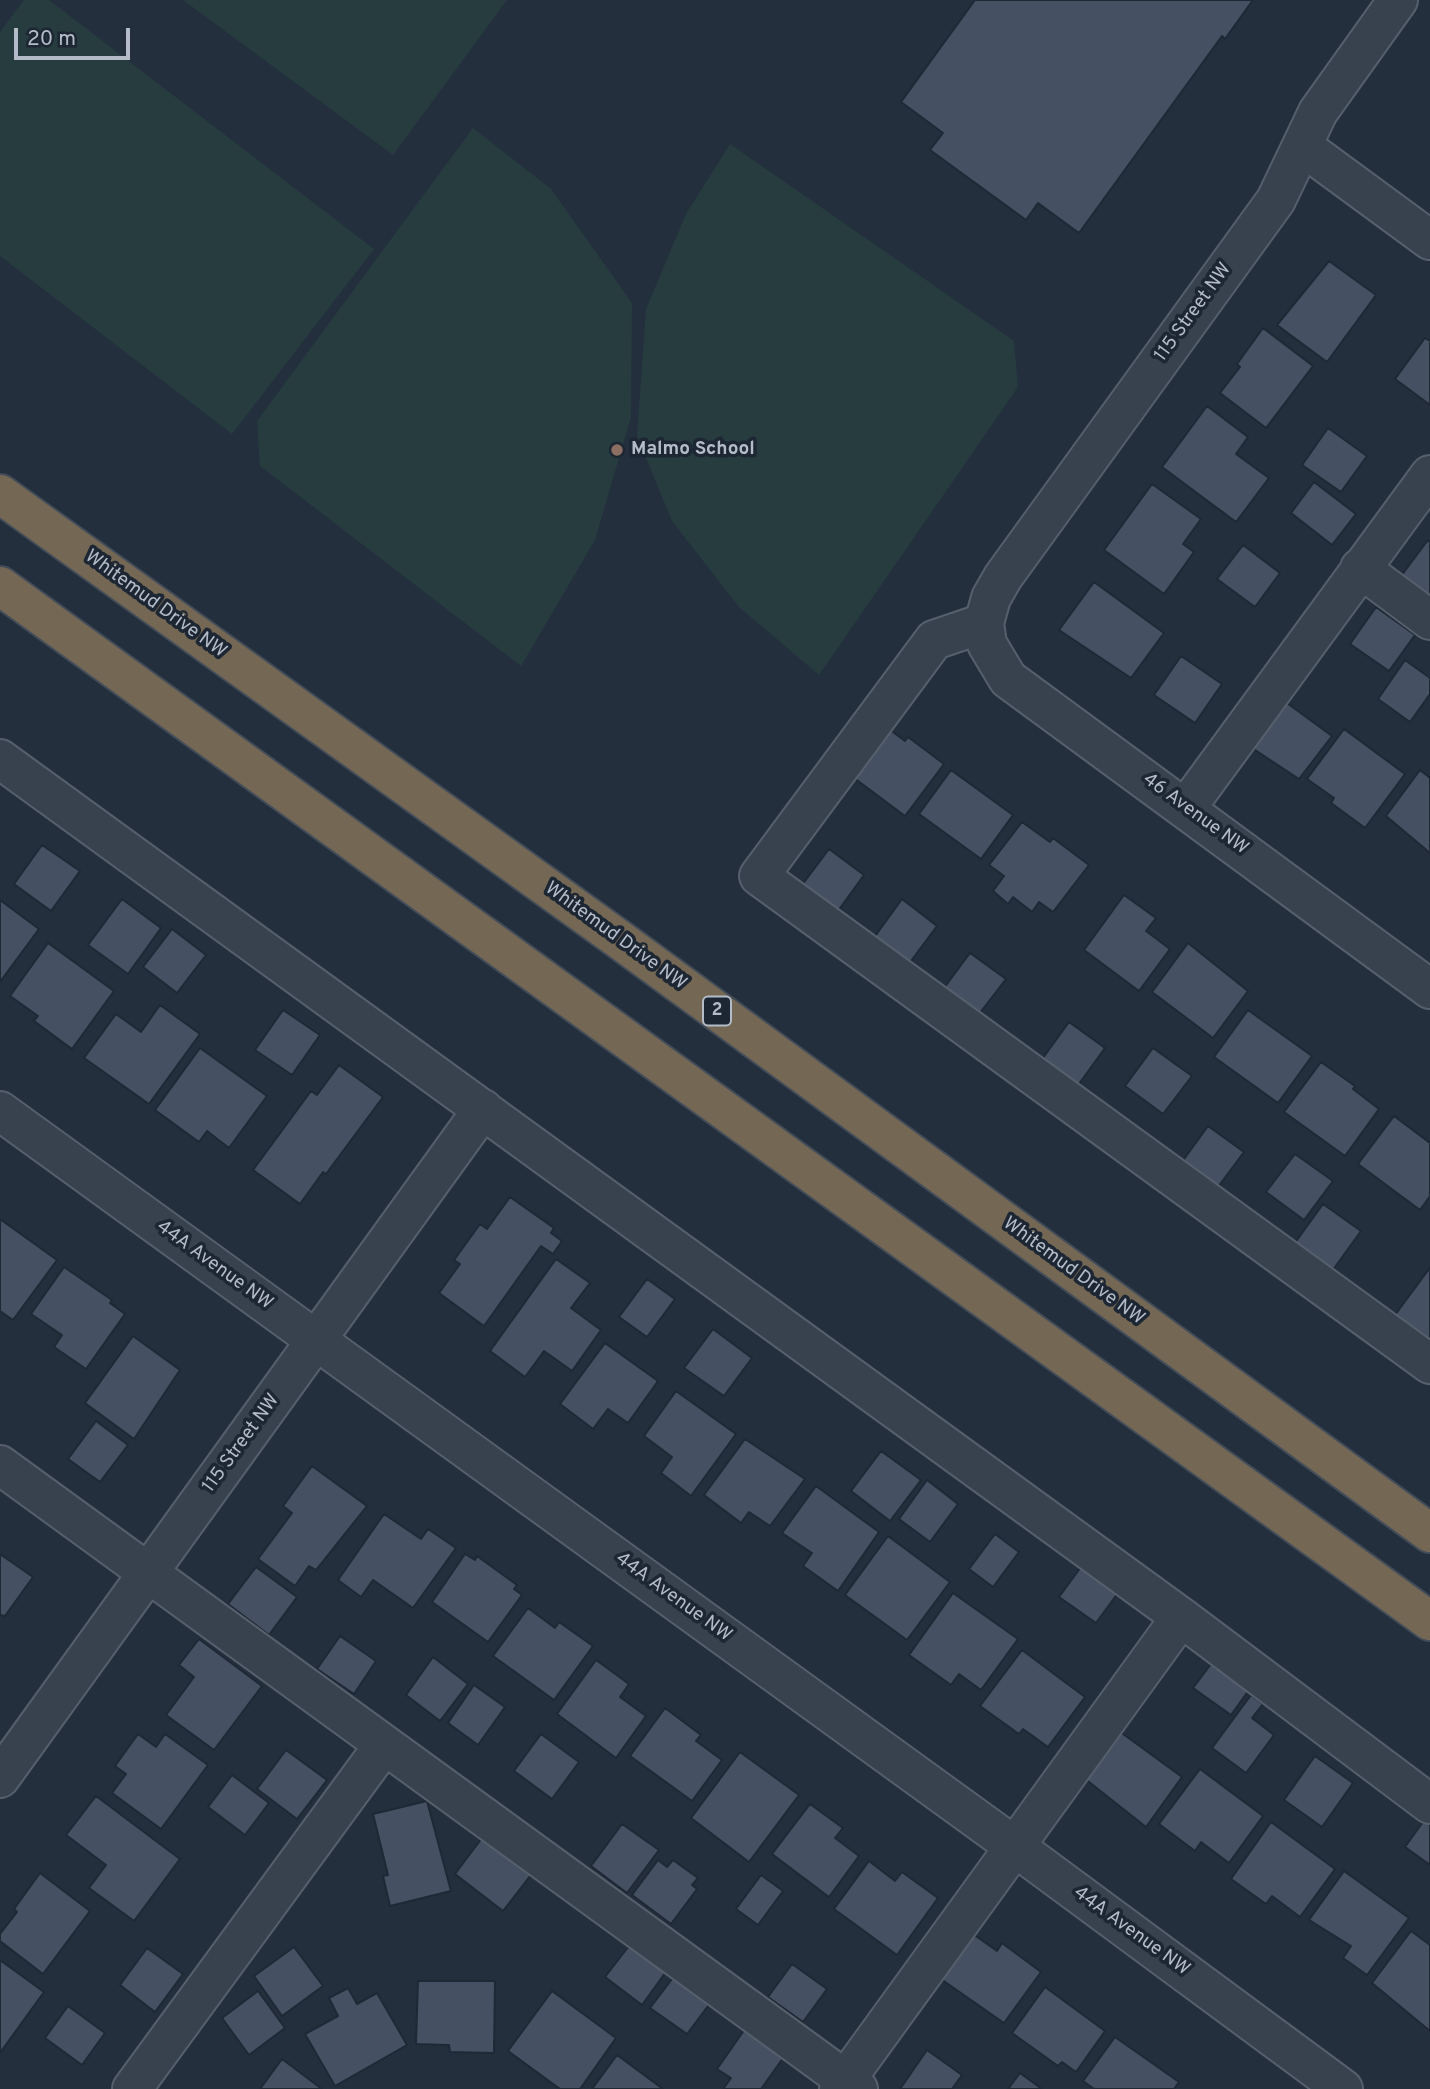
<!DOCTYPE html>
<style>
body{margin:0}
#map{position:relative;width:1430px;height:2089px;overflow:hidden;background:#242f3e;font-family:Overpass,sans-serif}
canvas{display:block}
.scale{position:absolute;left:14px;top:28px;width:116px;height:32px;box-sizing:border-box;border:4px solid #b4bcc9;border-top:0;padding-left:9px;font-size:21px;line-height:24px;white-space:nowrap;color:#b4bcc9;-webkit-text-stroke:5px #1d2633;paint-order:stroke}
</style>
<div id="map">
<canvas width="1430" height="2089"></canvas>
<div class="scale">20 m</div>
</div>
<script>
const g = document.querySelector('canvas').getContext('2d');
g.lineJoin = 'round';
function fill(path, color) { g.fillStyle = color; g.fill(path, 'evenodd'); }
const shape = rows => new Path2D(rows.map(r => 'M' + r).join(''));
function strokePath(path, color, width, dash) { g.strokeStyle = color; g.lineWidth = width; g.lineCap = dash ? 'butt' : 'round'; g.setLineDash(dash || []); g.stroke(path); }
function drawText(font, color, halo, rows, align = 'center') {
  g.font = font + ' Overpass,sans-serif'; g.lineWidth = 7; g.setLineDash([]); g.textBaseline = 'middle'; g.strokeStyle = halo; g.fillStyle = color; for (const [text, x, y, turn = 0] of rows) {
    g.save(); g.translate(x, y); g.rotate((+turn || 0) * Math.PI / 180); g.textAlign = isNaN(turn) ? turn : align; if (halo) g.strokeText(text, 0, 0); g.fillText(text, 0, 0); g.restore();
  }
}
const green = shape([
 [24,0,49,0,374,249,232,434,0,256,0,32],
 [183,0,507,0,393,155],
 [473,128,551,189,632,303,631,417,595,540,521,666,260,466,257,421],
 [730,144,1014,341,1018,387,819,675,739,607,672,521,637,436,646,309,686,214]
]);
const building = shape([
 [975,0,1253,0,1225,39,1222,36,1079,233,1038,203,1026,220,930,150,943,133,901,102,975,0],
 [1329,261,1376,295,1327,362,1277,325,1329,261],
 [1263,328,1313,366,1266,428,1220,393,1240,367,1237,364,1263,328],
 [1425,338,1430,341,1430,405,1395,379,1425,338],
 [1207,406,1248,437,1236,454,1269,478,1236,522,1162,467,1207,406],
 [1328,428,1367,456,1341,492,1302,465,1328,428],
 [1314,482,1356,514,1332,545,1291,513,1314,482],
 [1152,484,1201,519,1183,544,1194,552,1164,594,1104,550,1152,484],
 [1428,540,1430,542,1430,597,1401,576,1428,540],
 [1243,545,1280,573,1255,607,1217,579,1243,545],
 [1094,582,1164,633,1131,678,1059,630,1094,582],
 [1376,607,1415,635,1389,671,1350,644,1376,607],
 [1181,656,1222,684,1195,723,1154,695,1181,656],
 [1405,660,1430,678,1430,694,1410,722,1378,699,1405,660],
 [1272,692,1332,736,1299,779,1237,738,1272,692],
 [878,721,905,741,908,737,944,764,905,816,842,769,878,721],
 [1344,729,1405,774,1365,828,1331,803,1334,798,1307,779,1344,729],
 [951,770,1013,815,981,859,919,814,951,770],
 [1420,770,1430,778,1430,853,1386,816,1420,770],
 [1022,822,1050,842,1053,838,1089,865,1053,912,1039,902,1032,912,1013,897,1008,904,993,891,1004,876,989,865,1022,822],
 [42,845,80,871,51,911,14,884,42,845],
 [829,849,864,875,835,915,799,889,829,849],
 [1124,895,1156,918,1146,931,1170,949,1139,991,1084,950,1124,895],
 [122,899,161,928,128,974,88,945,122,899],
 [902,899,937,926,908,965,873,939,902,899],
 [0,900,39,929,0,982,0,900],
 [172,929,206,955,177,993,143,967,172,929],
 [48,943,114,991,72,1049,34,1021,38,1016,10,996,48,943],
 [1188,943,1248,991,1213,1038,1152,992,1188,943],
 [970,953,1006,979,976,1018,941,992,970,953],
 [160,1005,200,1034,149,1104,84,1058,116,1014,141,1032,160,1005],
 [283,1010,320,1035,292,1075,255,1050,283,1010],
 [1248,1010,1312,1056,1278,1103,1214,1057,1248,1010],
 [1069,1022,1105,1048,1076,1088,1040,1062,1069,1022],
 [200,1048,267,1096,229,1148,207,1131,199,1142,155,1110,200,1048],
 [1153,1048,1192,1076,1163,1114,1125,1086,1153,1048],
 [1321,1062,1355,1086,1353,1089,1379,1109,1345,1156,1284,1112,1321,1062],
 [339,1065,383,1097,326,1174,323,1172,300,1204,253,1170,311,1091,317,1095,339,1065],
 [1394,1116,1430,1143,1430,1196,1420,1210,1358,1164,1394,1116],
 [1208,1126,1244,1152,1215,1191,1179,1166,1208,1126],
 [1295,1154,1333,1181,1304,1220,1266,1192,1295,1154],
 [510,1197,554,1228,551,1233,562,1241,553,1254,541,1246,484,1326,439,1293,460,1264,454,1260,480,1224,487,1229,510,1197],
 [1323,1204,1361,1231,1330,1274,1292,1247,1323,1204],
 [0,1219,57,1260,13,1320,0,1311,0,1219],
 [556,1259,590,1283,571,1308,601,1330,572,1371,544,1351,525,1377,490,1351,556,1259],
 [64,1267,112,1300,110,1303,125,1314,86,1369,54,1347,62,1335,31,1314,64,1267],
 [1429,1269,1430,1270,1430,1342,1395,1315,1429,1269],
 [647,1279,675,1299,647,1337,619,1317,647,1279],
 [713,1329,752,1358,724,1396,684,1368,713,1329],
 [133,1336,180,1370,134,1439,85,1403,133,1336],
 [605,1343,658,1381,628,1423,608,1409,593,1429,560,1404,605,1343],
 [676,1391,736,1434,691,1496,661,1473,672,1457,644,1436,676,1391],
 [96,1421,128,1445,100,1482,68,1459,96,1421],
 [745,1439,805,1479,770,1526,749,1512,741,1523,704,1495,745,1439],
 [881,1451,921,1480,890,1521,851,1491,881,1451],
 [312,1466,367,1506,316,1570,309,1566,295,1586,258,1559,292,1513,283,1506,312,1466],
 [927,1480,958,1504,930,1542,899,1519,927,1480],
 [816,1486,879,1532,838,1591,803,1566,812,1553,782,1533,816,1486],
 [384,1514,421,1539,428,1529,456,1548,413,1608,373,1580,361,1597,338,1580,384,1514],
 [995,1534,1019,1552,993,1587,969,1569,995,1534],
 [888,1536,950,1582,907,1640,845,1595,888,1536],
 [0,1554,33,1577,5,1616,0,1615,0,1554],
 [465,1554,475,1560,477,1556,517,1585,514,1589,522,1595,488,1642,432,1602,465,1554],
 [1086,1560,1123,1586,1096,1623,1059,1597,1086,1560],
 [256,1567,297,1597,269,1635,228,1604,256,1567],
 [953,1593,1018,1639,981,1690,959,1674,951,1685,909,1655,953,1593],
 [528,1608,555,1628,559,1622,593,1646,554,1700,493,1656,528,1608],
 [340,1636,376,1661,354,1694,317,1669,340,1636],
 [199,1639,262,1686,214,1750,166,1715,194,1677,179,1665,199,1639],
 [1022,1650,1085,1697,1048,1747,1023,1729,1019,1734,980,1706,1022,1650],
 [1217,1656,1254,1683,1231,1715,1193,1688,1217,1656],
 [433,1657,468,1684,440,1721,406,1695,433,1657],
 [596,1660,629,1684,620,1697,646,1716,616,1758,557,1714,596,1660],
 [474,1685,505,1707,478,1745,448,1723,474,1685],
 [1251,1695,1263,1704,1252,1718,1274,1735,1246,1773,1212,1748,1251,1695],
 [665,1708,701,1735,696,1741,722,1760,692,1801,630,1756,665,1708],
 [1119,1731,1182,1777,1146,1827,1084,1778,1119,1731],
 [138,1734,156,1747,165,1734,208,1765,161,1829,112,1793,126,1774,115,1766,138,1734],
 [541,1734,579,1762,552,1799,514,1771,541,1734],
 [286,1750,327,1780,297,1819,257,1789,286,1750],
 [740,1752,799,1795,749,1862,691,1818,740,1752],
 [1315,1756,1353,1783,1322,1827,1284,1800,1315,1756],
 [1200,1769,1263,1816,1229,1863,1201,1842,1195,1851,1159,1824,1200,1769],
 [232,1775,269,1803,245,1835,208,1807,232,1775],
 [96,1796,180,1859,134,1921,89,1888,106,1865,66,1835,96,1796],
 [427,1801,451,1891,390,1906,383,1876,388,1875,373,1814,427,1801],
 [810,1804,843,1828,835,1838,859,1856,829,1897,772,1854,810,1804],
 [1430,1812,1430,1865,1405,1847,1430,1812],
 [1271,1822,1335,1869,1300,1917,1272,1896,1266,1904,1231,1879,1271,1822],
 [622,1824,659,1850,627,1893,591,1866,622,1824],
 [485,1834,534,1871,503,1911,455,1874,485,1834],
 [658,1860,667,1867,673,1860,698,1878,692,1885,697,1889,671,1924,632,1895,658,1860],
 [869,1861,895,1881,902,1872,938,1898,897,1955,834,1909,869,1861],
 [1344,1871,1409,1918,1367,1975,1343,1958,1351,1946,1309,1920,1344,1871],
 [40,1873,90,1911,43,1974,0,1941,0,1934,17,1912,14,1909,40,1873],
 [761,1875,783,1891,758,1925,736,1909,761,1875],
 [1411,1931,1430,1945,1430,2031,1372,1983,1411,1931],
 [970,1932,997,1951,1002,1943,1041,1972,1004,2023,938,1977,970,1932],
 [632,1942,668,1969,642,2005,605,1977,632,1942],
 [294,1947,323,1986,282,2016,254,1976,294,1947],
 [147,1948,183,1974,155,2012,120,1985,147,1948],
 [0,1960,44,1992,0,2053,0,1960],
 [792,1964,827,1989,803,2022,768,1997,792,1964],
 [675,1975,711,2002,687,2034,650,2008,675,1975],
 [418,1981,495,1981,494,2053,450,2052,449,2045,416,2044,418,1981],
 [1045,1987,1105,2031,1076,2072,1062,2062,1058,2066,1012,2033,1045,1987],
 [348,1988,357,2004,377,1993,407,2045,335,2086,305,2034,338,2016,329,1998,348,1988],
 [258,1991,285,2028,249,2055,222,2018,258,1991],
 [552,1991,616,2038,580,2089,560,2089,508,2051,552,1991],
 [68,2006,105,2033,82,2065,45,2038,68,2006],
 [747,2026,786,2054,761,2089,723,2089,731,2078,717,2069,747,2026],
 [1115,2037,1179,2082,1174,2089,1094,2089,1083,2081,1115,2037],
 [927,2050,962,2075,952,2089,900,2089,927,2050],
 [617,2055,663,2089,592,2089,617,2055],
 [282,2059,322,2089,260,2089,282,2059],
 [1020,2073,1042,2089,1008,2089,1020,2073]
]);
const minor = shape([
 [1398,0,1318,112,1276,200,1003,577,991,598,984,623,987,644,1008,679,1430,989],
 [1302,146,1430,240],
 [1360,568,1430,620],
 [984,623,934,640,759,876,1430,1364],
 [0,759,1181,1617,1430,1804],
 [1186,808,1430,475],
 [0,1111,1014,1846,1343,2089],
 [0,1465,858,2089],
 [0,1778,483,1109],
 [132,2089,384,1745],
 [839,2089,1181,1617]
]);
const highway = shape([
 [0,494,620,940,1430,1533],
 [0,586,1430,1621]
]);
const markers = [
 [617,450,7,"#8d6e63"]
];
const shields = [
 [717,1011,28]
];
const shieldNames = [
 ["2",717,1011]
];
const streetNames = [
 ["115 Street NW",1194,313,-54],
 ["Whitemud Drive NW",155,605,36],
 ["46 Avenue NW",1195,815,36],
 ["Whitemud Drive NW",615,937,36],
 ["44A Avenue NW",214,1266,36],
 ["Whitemud Drive NW",1073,1272,36],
 ["115 Street NW",242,1444,-54],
 ["44A Avenue NW",673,1598,36],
 ["44A Avenue NW",1131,1932,36]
];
const poiNames = [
 ["Malmo School",631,450]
];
fill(green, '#263c3f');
fill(building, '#455162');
strokePath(building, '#1f2835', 2);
strokePath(minor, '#565f6c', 42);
strokePath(highway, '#434c59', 42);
strokePath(minor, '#38414e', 38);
strokePath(highway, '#746855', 38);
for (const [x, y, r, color] of markers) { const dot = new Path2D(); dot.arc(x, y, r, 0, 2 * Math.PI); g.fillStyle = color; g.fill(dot); strokePath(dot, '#1d2633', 2.5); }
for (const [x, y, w] of shields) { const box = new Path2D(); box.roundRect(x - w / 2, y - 14.5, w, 29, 5); g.fillStyle = '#1d2633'; g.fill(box); strokePath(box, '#b4bcc9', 2); }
drawText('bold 18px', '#b4bcc9', null, shieldNames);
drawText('19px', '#b4bcc9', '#1d2633', streetNames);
drawText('bold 19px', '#b4bcc9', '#1d2633', poiNames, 'left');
</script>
